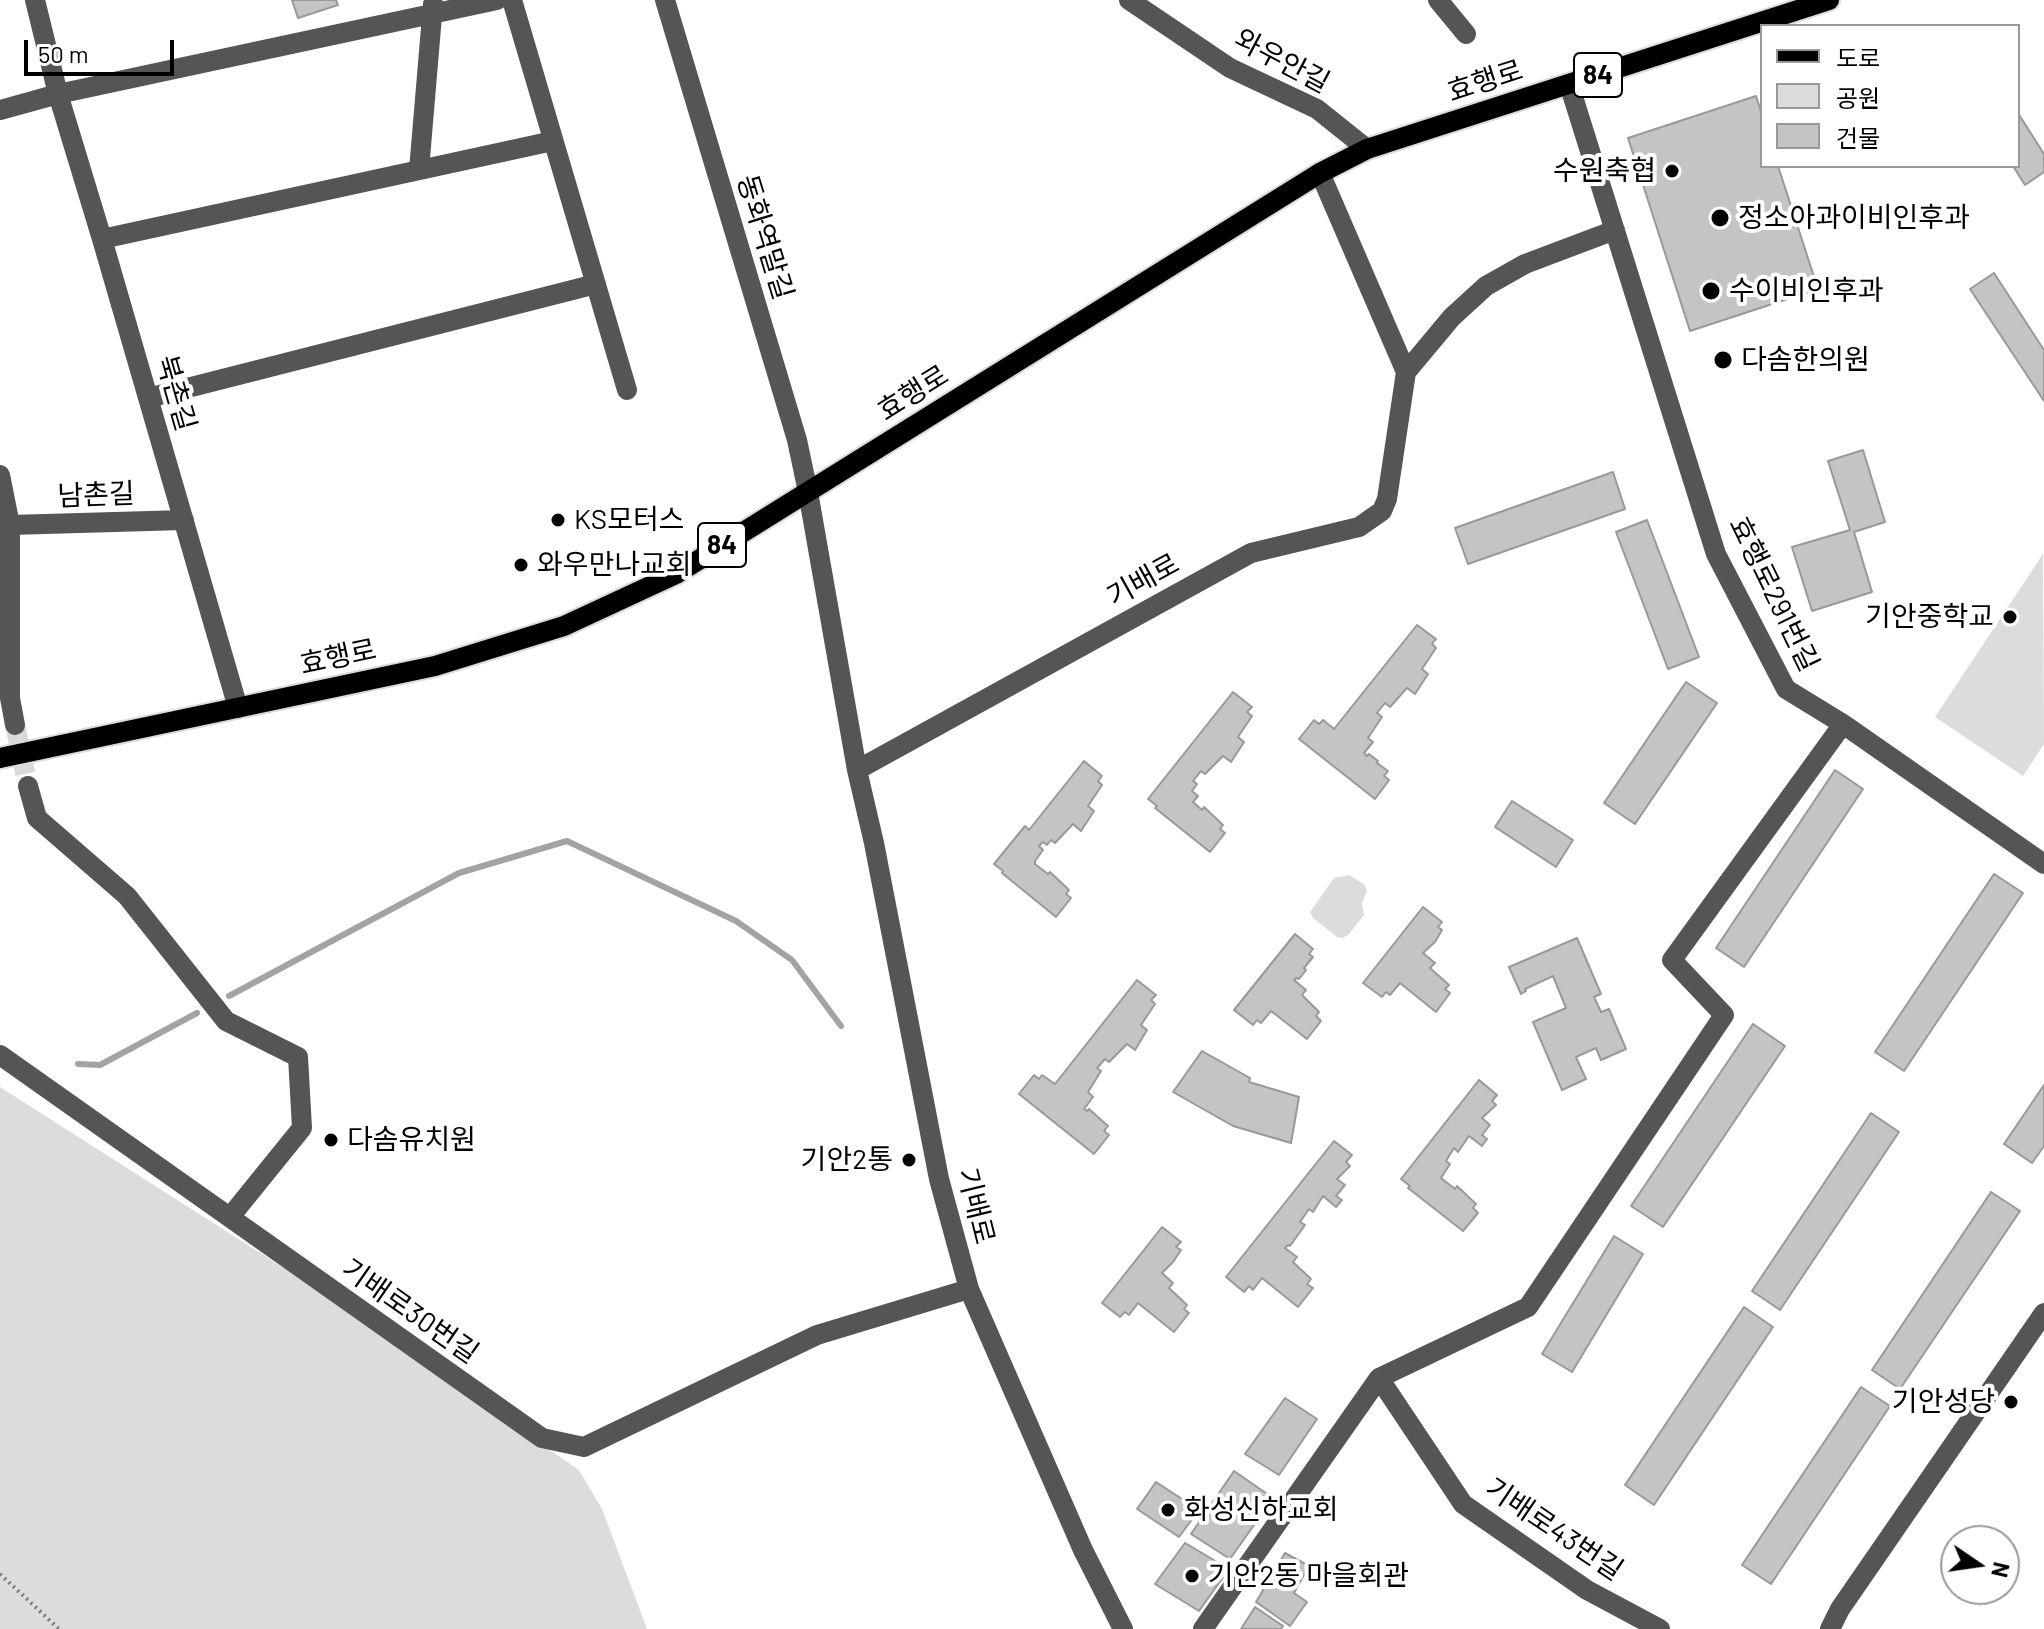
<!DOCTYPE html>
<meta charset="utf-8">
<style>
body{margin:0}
#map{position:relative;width:2044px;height:1629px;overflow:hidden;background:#fff;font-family:Barlow,"Noto Sans KR",sans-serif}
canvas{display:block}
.legend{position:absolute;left:1760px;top:24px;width:260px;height:144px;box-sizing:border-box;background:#fff;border:2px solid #999;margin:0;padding:10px 14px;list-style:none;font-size:24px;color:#000}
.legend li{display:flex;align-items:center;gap:16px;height:40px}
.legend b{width:40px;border:2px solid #999}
.north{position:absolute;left:1940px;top:1525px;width:80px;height:80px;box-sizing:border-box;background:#fff;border:2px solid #999;border-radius:50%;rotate:103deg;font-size:22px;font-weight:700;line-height:32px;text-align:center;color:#000}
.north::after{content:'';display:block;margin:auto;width:28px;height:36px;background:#000;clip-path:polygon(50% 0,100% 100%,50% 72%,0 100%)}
.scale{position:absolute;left:24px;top:40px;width:150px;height:36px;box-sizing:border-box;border:4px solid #000;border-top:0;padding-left:10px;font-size:24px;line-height:28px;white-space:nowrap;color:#000;-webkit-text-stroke:6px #fff;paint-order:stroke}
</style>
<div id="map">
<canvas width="2044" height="1629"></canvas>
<ul class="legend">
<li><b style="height:10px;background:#000"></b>도로</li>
<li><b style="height:22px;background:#dcdcdc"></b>공원</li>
<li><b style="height:22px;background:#c4c4c4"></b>건물</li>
</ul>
<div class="north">N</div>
<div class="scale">50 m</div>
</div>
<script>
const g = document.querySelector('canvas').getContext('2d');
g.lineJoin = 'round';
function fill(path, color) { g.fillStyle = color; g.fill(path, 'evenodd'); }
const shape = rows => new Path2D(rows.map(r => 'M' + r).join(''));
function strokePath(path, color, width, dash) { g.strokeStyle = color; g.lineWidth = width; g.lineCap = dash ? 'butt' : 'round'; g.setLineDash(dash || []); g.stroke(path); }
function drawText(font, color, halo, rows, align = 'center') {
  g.font = font + ' Barlow,"Noto Sans KR",sans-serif'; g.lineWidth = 8; g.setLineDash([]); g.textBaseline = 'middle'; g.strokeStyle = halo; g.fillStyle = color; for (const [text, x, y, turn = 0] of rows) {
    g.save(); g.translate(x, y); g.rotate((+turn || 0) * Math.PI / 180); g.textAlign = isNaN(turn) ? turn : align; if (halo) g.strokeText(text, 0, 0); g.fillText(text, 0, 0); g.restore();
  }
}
const green = shape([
 [2043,554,2044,744,2023,776,1935,717],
 [1349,875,1364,884,1367,891,1362,903,1364,915,1348,935,1342,938,1337,937,1313,918,1310,912,1334,878],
 [0,1087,298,1277,579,1470,602,1509,647,1629,0,1629]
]);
const stream = shape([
 [229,996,459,873,567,841,736,921,792,960,841,1026],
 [78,1064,100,1065,197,1013]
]);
const building = shape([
 [292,0,336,0,338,5,298,18,292,0],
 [1756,96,1762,115,1762,166,1778,166,1818,289,1690,331,1628,138,1756,96],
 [2018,113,2044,154,2044,172,2025,185,2013,166,2018,166,2018,113],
 [1994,273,2044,350,2044,401,1970,289,1994,273],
 [1863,450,1885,522,1854,532,1872,592,1812,611,1792,547,1850,530,1828,461,1863,450],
 [1613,472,1625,509,1468,564,1455,528,1613,472],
 [1647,520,1699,657,1668,669,1616,532,1647,520],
 [1417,625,1436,639,1432,644,1436,648,1422,669,1428,674,1415,694,1407,688,1390,707,1385,703,1377,713,1382,717,1368,738,1373,742,1364,753,1367,756,1369,754,1378,761,1377,763,1388,771,1384,776,1389,780,1375,799,1299,739,1314,720,1319,724,1323,720,1334,729,1417,625],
 [1686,682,1717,703,1635,824,1604,803,1686,682],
 [1233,692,1252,707,1247,712,1252,716,1238,737,1244,742,1231,762,1223,756,1205,774,1201,771,1193,781,1197,784,1192,791,1198,796,1193,802,1202,810,1204,807,1223,825,1220,829,1225,833,1210,852,1155,808,1157,806,1148,799,1233,692],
 [1084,761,1102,776,1098,781,1102,785,1088,806,1094,811,1081,831,1073,824,1055,843,1051,840,1047,845,1043,842,1039,846,1043,850,1035,861,1035,864,1048,874,1050,872,1069,890,1066,894,1071,898,1056,917,1002,873,1003,871,994,864,1025,826,1029,830,1084,761],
 [1835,770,1863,789,1744,967,1716,948,1835,770],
 [1512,801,1573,840,1556,867,1495,827,1512,801],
 [1994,874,2023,893,1904,1071,1875,1052,1994,874],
 [1423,907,1442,922,1438,927,1442,930,1435,942,1423,953,1435,963,1430,968,1449,985,1445,989,1450,993,1436,1012,1400,983,1390,995,1386,992,1382,997,1363,983,1423,907],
 [1295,934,1313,949,1309,954,1313,957,1304,968,1306,970,1299,979,1296,978,1294,980,1306,990,1302,995,1319,1012,1316,1016,1321,1021,1307,1039,1271,1011,1261,1023,1257,1020,1253,1025,1234,1010,1295,934],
 [1577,938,1601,994,1594,997,1601,1012,1609,1009,1626,1049,1601,1060,1596,1048,1576,1057,1586,1079,1562,1090,1533,1022,1566,1008,1553,976,1525,989,1526,991,1521,994,1509,967,1577,938],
 [1137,980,1156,995,1151,1000,1155,1004,1141,1025,1147,1030,1135,1050,1127,1044,1109,1062,1105,1059,1097,1068,1101,1071,1088,1092,1093,1097,1084,1109,1087,1111,1089,1109,1108,1126,1104,1131,1109,1135,1094,1154,1019,1094,1034,1075,1039,1079,1042,1075,1055,1084,1137,980],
 [1753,1024,1785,1046,1663,1227,1631,1206,1753,1024],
 [1202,1051,1250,1078,1249,1082,1299,1097,1291,1143,1233,1126,1173,1092,1202,1051],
 [1479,1080,1497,1095,1492,1101,1496,1105,1482,1118,1490,1125,1482,1135,1487,1139,1482,1146,1469,1136,1458,1152,1454,1148,1449,1156,1446,1161,1450,1164,1441,1178,1455,1189,1457,1186,1476,1204,1473,1208,1478,1213,1463,1231,1408,1188,1410,1186,1401,1179,1479,1080],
 [2044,1085,2044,1146,2032,1163,2004,1144,2044,1085],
 [1871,1113,1899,1132,1780,1310,1752,1291,1871,1113],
 [1334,1141,1352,1155,1346,1162,1350,1166,1337,1179,1345,1185,1336,1196,1342,1200,1336,1207,1323,1196,1313,1212,1309,1209,1300,1222,1305,1225,1290,1246,1288,1245,1285,1248,1297,1257,1293,1262,1311,1279,1307,1284,1313,1288,1298,1307,1262,1278,1253,1290,1249,1286,1244,1292,1226,1277,1334,1141],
 [1991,1192,2020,1211,1900,1389,1872,1370,1991,1192],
 [1162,1227,1181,1242,1176,1247,1181,1250,1173,1262,1162,1273,1173,1283,1169,1288,1187,1305,1184,1309,1189,1313,1174,1332,1138,1303,1129,1315,1125,1312,1120,1317,1102,1303,1162,1227],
 [1614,1236,1643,1254,1572,1372,1542,1354,1614,1236],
 [1744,1307,1773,1327,1654,1505,1625,1485,1744,1307],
 [1861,1387,1890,1406,1771,1584,1742,1565,1861,1387],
 [1285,1398,1317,1419,1279,1475,1245,1454,1285,1398],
 [1234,1471,1273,1498,1230,1559,1191,1534,1234,1471],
 [1156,1482,1199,1510,1179,1537,1137,1509,1156,1482],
 [1185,1543,1229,1569,1199,1611,1155,1584,1185,1543],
 [1285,1553,1309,1566,1294,1593,1307,1602,1290,1626,1256,1602,1285,1553],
 [1255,1607,1283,1626,1281,1629,1241,1629,1255,1607]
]);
const minorTunnel = shape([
 [15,725,28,786]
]);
const path = shape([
 [0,1574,59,1629]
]);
const minor = shape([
 [35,0,58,94,102,239,238,708],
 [512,0,627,390],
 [665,0,797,440,808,492,857,770,874,843,939,1179,969,1289,1083,1550,1123,1629],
 [1129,0,1230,68,1317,109,1367,149],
 [1438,0,1466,34],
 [1569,84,1716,554,1786,689,1843,724,2044,864],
 [0,110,58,94,497,0],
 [419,170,433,4],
 [1320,173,1406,372],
 [102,239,553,141],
 [148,398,596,284],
 [0,475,10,525,10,698,15,725],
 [10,525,184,520],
 [857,770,1251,553,1359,527,1382,511,1387,499,1406,372,1452,317,1486,286,1525,264,1615,230],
 [28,786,37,818,127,896,226,1021,298,1057,302,1128,230,1217],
 [0,1055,542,1438,584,1447,817,1335,969,1289],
 [1379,1378,1463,1504,1587,1590,1660,1629],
 [1203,1629,1379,1378,1528,1307,1724,1015,1672,960,1843,724],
 [1830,1629,1840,1609,2044,1313]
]);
const major = shape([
 [0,758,435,666,564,626,676,574,1320,173,1367,149,1829,0]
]);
const markers = [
 [1672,171,8,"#000"],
 [1720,218,10,"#000"],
 [1711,291,10,"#000"],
 [1723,360,10,"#000"],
 [558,520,8,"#000"],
 [521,565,8,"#000"],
 [2010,617,8,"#000"],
 [331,1140,8,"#000"],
 [909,1160,8,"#000"],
 [2011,1402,8,"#000"],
 [1168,1510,8,"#000"],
 [1192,1576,8,"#000"]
];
const shields = [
 [1598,75,48],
 [722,545,48]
];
const shieldNames = [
 ["84",1598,75],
 ["84",722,545]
];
const streetNames = [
 ["와우안길",1282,61,28],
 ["효행로",1485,81,-18],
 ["동화역말길",765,237,73],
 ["북촌길",176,393,74],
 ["효행로",913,393,-32],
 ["남촌길",96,495,-2],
 ["기배로",1143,580,-29],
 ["효행로291번길",1774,594,64],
 ["효행로",338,657,-12],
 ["기배로",976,1206,76],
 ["기배로30번길",410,1311,35],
 ["기배로43번길",1554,1529,34]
];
const poiNames = [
 ["수원축협",1656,171,"right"],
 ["정소아과이비인후과",1738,218],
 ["수이비인후과",1729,291],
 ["다솜한의원",1741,360],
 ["KS모터스",574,520],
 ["와우만나교회",537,565],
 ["기안중학교",1994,617,"right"],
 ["다솜유치원",347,1140],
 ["기안2통",893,1160,"right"],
 ["기안성당",1995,1402,"right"],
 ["화성신하교회",1184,1510],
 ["기안2동 마을회관",1208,1576]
];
fill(green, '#dcdcdc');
strokePath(stream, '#a3a3a3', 6);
fill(building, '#c4c4c4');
strokePath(building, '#999', 2);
strokePath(minorTunnel, '#d9d9d9', 20, [20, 10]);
strokePath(major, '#dbdbdb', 24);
strokePath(path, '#777', 4, [2, 4]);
strokePath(minor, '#555', 20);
strokePath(major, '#000', 20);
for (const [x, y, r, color] of markers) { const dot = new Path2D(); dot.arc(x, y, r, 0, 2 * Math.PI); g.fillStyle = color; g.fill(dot); strokePath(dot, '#fff', 3); }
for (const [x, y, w] of shields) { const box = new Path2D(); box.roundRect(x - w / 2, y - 22, w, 44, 6); g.fillStyle = '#fff'; g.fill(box); strokePath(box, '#000', 2); }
drawText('bold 26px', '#000', null, shieldNames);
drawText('28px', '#000', '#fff', streetNames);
drawText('28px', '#000', '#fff', poiNames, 'left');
</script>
